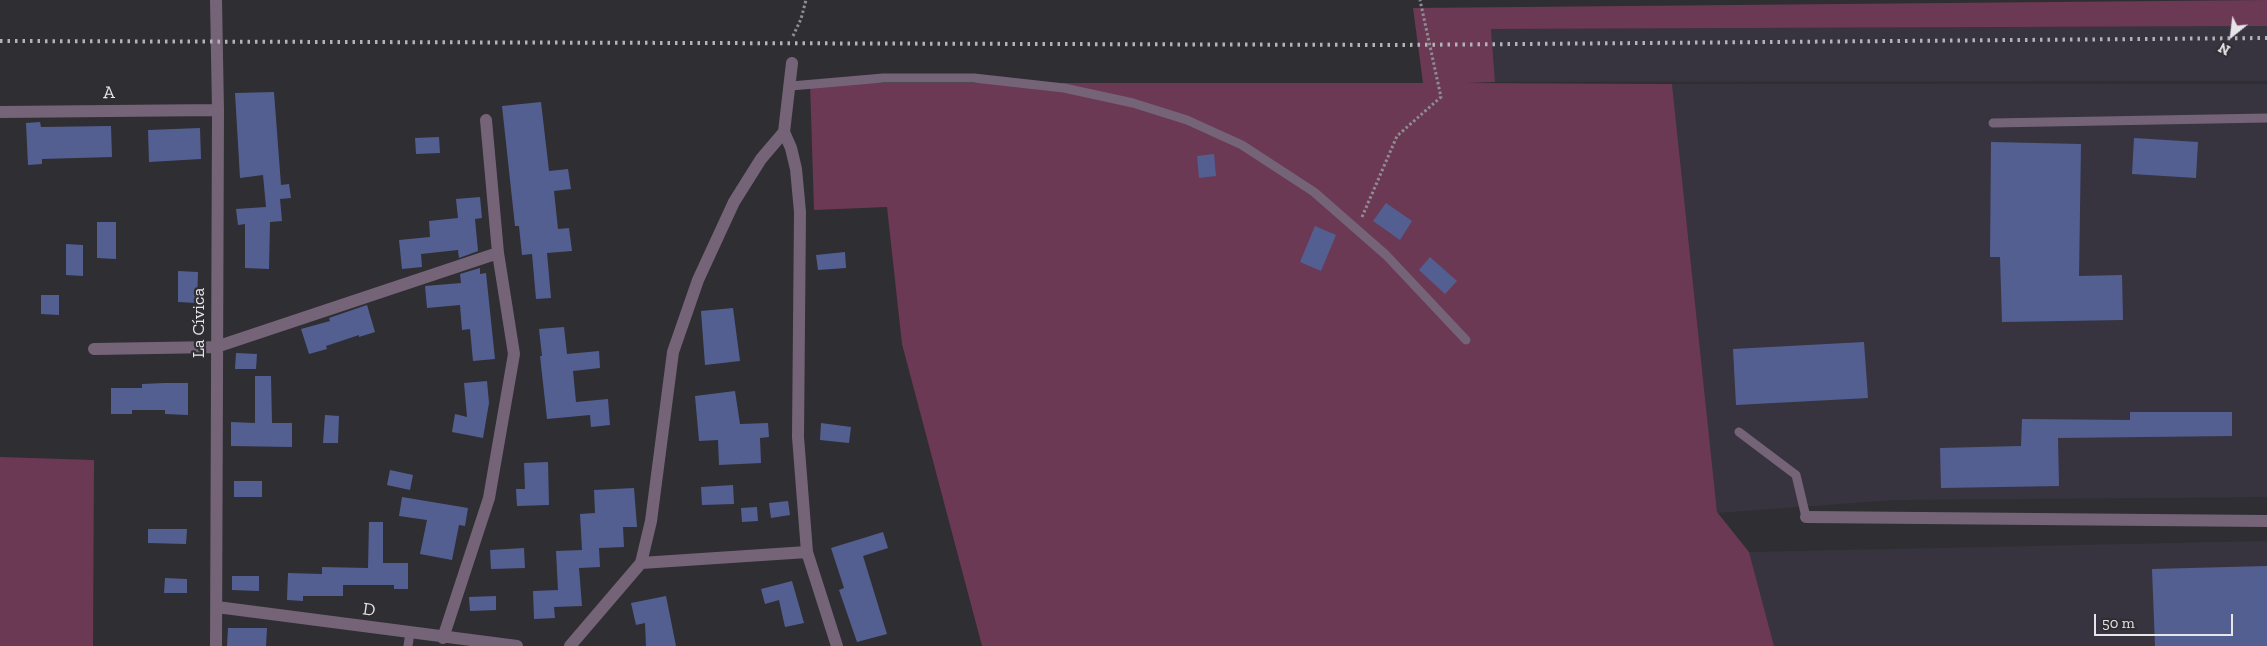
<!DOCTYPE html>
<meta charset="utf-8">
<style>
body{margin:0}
#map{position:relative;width:2267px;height:646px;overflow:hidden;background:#2f2e33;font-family:"Zilla Slab",serif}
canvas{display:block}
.north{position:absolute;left:2207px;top:10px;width:50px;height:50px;-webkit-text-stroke:4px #2f2e33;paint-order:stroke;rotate:209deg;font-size:14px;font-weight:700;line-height:20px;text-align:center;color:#e6e5e9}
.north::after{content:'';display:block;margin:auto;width:18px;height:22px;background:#e6e5e9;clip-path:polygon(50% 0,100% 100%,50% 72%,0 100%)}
.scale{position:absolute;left:2094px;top:614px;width:139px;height:22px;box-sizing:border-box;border:2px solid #e6e5e9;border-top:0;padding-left:6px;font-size:15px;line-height:18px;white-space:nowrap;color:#e6e5e9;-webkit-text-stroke:4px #2f2e33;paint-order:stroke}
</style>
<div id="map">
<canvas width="2267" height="646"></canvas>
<div class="north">N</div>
<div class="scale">50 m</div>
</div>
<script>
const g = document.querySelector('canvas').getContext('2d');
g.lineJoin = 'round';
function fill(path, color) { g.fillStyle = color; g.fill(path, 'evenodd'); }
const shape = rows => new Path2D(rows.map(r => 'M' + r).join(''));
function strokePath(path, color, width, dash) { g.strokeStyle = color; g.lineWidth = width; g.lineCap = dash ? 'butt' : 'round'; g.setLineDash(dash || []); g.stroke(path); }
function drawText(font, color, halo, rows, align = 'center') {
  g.font = font + ' "Zilla Slab",serif'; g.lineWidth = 4.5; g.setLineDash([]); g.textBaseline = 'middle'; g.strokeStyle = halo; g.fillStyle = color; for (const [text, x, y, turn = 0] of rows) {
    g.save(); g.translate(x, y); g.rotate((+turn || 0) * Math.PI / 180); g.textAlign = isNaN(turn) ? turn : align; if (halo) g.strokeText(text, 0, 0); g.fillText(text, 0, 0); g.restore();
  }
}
const built = shape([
 [2267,26,2267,81,1495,82,1491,29],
 [1672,84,2267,84,2267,497,1894,500,1717,513],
 [2267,541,2267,646,1774,646,1749,552]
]);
const green = shape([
 [2267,0,2267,26,1491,29,1495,82,1466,83,1672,84,1717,512,1749,552,1774,646,982,646,902,344,887,207,814,210,810,83,1423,83,1413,8],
 [0,457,94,460,93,646,0,646]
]);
const building = shape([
 [274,92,281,185,289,184,291,198,280,199,282,221,270,222,269,269,245,268,245,224,238,225,236,209,266,207,263,175,240,178,235,93],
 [541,102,549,171,568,169,571,189,554,191,558,229,569,228,572,251,547,253,551,298,536,299,532,254,522,255,519,226,515,226,502,106],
 [40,122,41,127,111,126,112,157,42,159,42,164,28,165,26,123],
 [200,128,201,159,149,162,148,130],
 [439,137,440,153,416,154,415,138],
 [2134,138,2198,142,2196,178,2132,174],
 [1991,142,2081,144,2079,276,2122,275,2123,320,2002,322,2000,257,1990,257],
 [1214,154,1216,176,1199,178,1197,156],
 [480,197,482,218,475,219,478,251,459,258,458,250,421,254,422,267,402,269,399,240,430,237,429,221,458,218,456,199],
 [1386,203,1412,221,1400,240,1373,221],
 [97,222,116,222,116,259,97,258],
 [1315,226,1336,235,1321,271,1300,262],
 [66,244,83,245,83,276,66,275],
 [845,252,846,268,818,270,816,255],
 [1430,257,1457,281,1445,294,1419,270],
 [480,268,480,274,486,273,495,359,473,361,470,329,462,330,460,305,427,308,425,286,461,283,460,274],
 [178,271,198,272,197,303,178,302],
 [41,295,59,295,59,315,41,314],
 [367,305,375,332,359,337,359,335,326,346,327,349,309,354,301,329,330,321,329,318],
 [733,308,740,361,705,365,701,311],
 [564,327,567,354,599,351,600,368,573,371,576,402,608,399,610,425,591,427,590,415,547,419,540,356,542,356,539,329],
 [1864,342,1868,398,1736,405,1733,349],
 [236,353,257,354,256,369,235,369],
 [255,376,271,376,272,423,292,423,292,447,231,446,231,422,255,423],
 [487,381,489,403,483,438,452,432,455,414,467,417,464,383],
 [165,383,188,383,188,415,165,414,165,410,132,410,132,414,111,414,111,388,142,388,142,384],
 [735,391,740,424,768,423,769,437,760,438,761,463,719,465,718,440,699,441,695,396],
 [2130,412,2232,412,2232,436,2058,438,2059,486,1941,488,1940,448,2021,446,2022,419,2130,420],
 [325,415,339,416,338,443,323,443],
 [821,423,851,427,849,443,820,440],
 [548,462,549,505,517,506,516,489,525,489,524,463],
 [390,470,413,475,410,490,387,485],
 [234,481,262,481,262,497,234,497],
 [733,485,734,504,702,505,701,487],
 [634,488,637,527,623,527,624,547,599,548,600,567,579,568,582,606,554,607,555,618,534,619,533,591,558,590,556,551,582,550,580,514,595,513,594,490],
 [402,497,468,508,465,526,459,525,452,560,420,554,427,520,399,516],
 [788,501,790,515,771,518,769,503],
 [757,507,758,521,742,522,741,508],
 [369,522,383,522,383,563,408,563,408,589,394,589,394,585,343,585,343,596,303,596,303,601,287,600,288,573,322,574,322,567,368,568],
 [148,529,187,529,186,544,148,543],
 [883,532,888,548,863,556,887,634,857,642,839,590,844,588,831,548],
 [524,548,525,568,491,569,490,550],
 [2267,566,2267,646,2155,646,2152,569],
 [232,576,259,576,259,591,232,590],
 [165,578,187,579,187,593,164,593],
 [792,581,804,623,785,627,779,600,765,604,761,589],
 [496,596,496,610,470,611,469,597],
 [666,596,676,646,646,646,645,623,636,625,631,603],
 [228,628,267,628,266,646,227,646]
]);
const path = shape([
 [793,36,801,19,806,0],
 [1362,217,1397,136,1441,97,1420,0]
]);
const lane = shape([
 [791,86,883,78,974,78,1064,88,1133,103,1187,120,1242,145,1314,192,1386,255,1466,340],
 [1993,123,2267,118],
 [1739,432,1796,475,1806,517],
 [408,646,410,633]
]);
const street = shape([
 [216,0,218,110,216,646],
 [0,112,218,110],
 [784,132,792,63],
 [94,349,216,347,498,253],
 [1806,517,2267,521],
 [641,563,807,552],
 [217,607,517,646],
 [443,638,489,498,514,354,498,253,486,120],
 [570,646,641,563,651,521,673,352,698,280,734,202,761,159,784,132,791,148,796,169,800,212,798,437,807,552,837,646]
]);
const rail = shape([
 [0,41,1395,45,2267,38]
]);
const streetNames = [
 ["A",109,93,-1],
 ["La Cívica",199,323,-90],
 ["D",369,610,8]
];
fill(built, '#373440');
fill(green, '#6b3954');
fill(building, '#545f91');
strokePath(path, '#8e8d92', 3, [2.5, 2.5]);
strokePath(lane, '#756477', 9);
strokePath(street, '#756477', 12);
strokePath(rail, '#b4b3b8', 4, [2.5, 5]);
drawText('18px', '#e6e5e9', '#2f2e33', streetNames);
</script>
